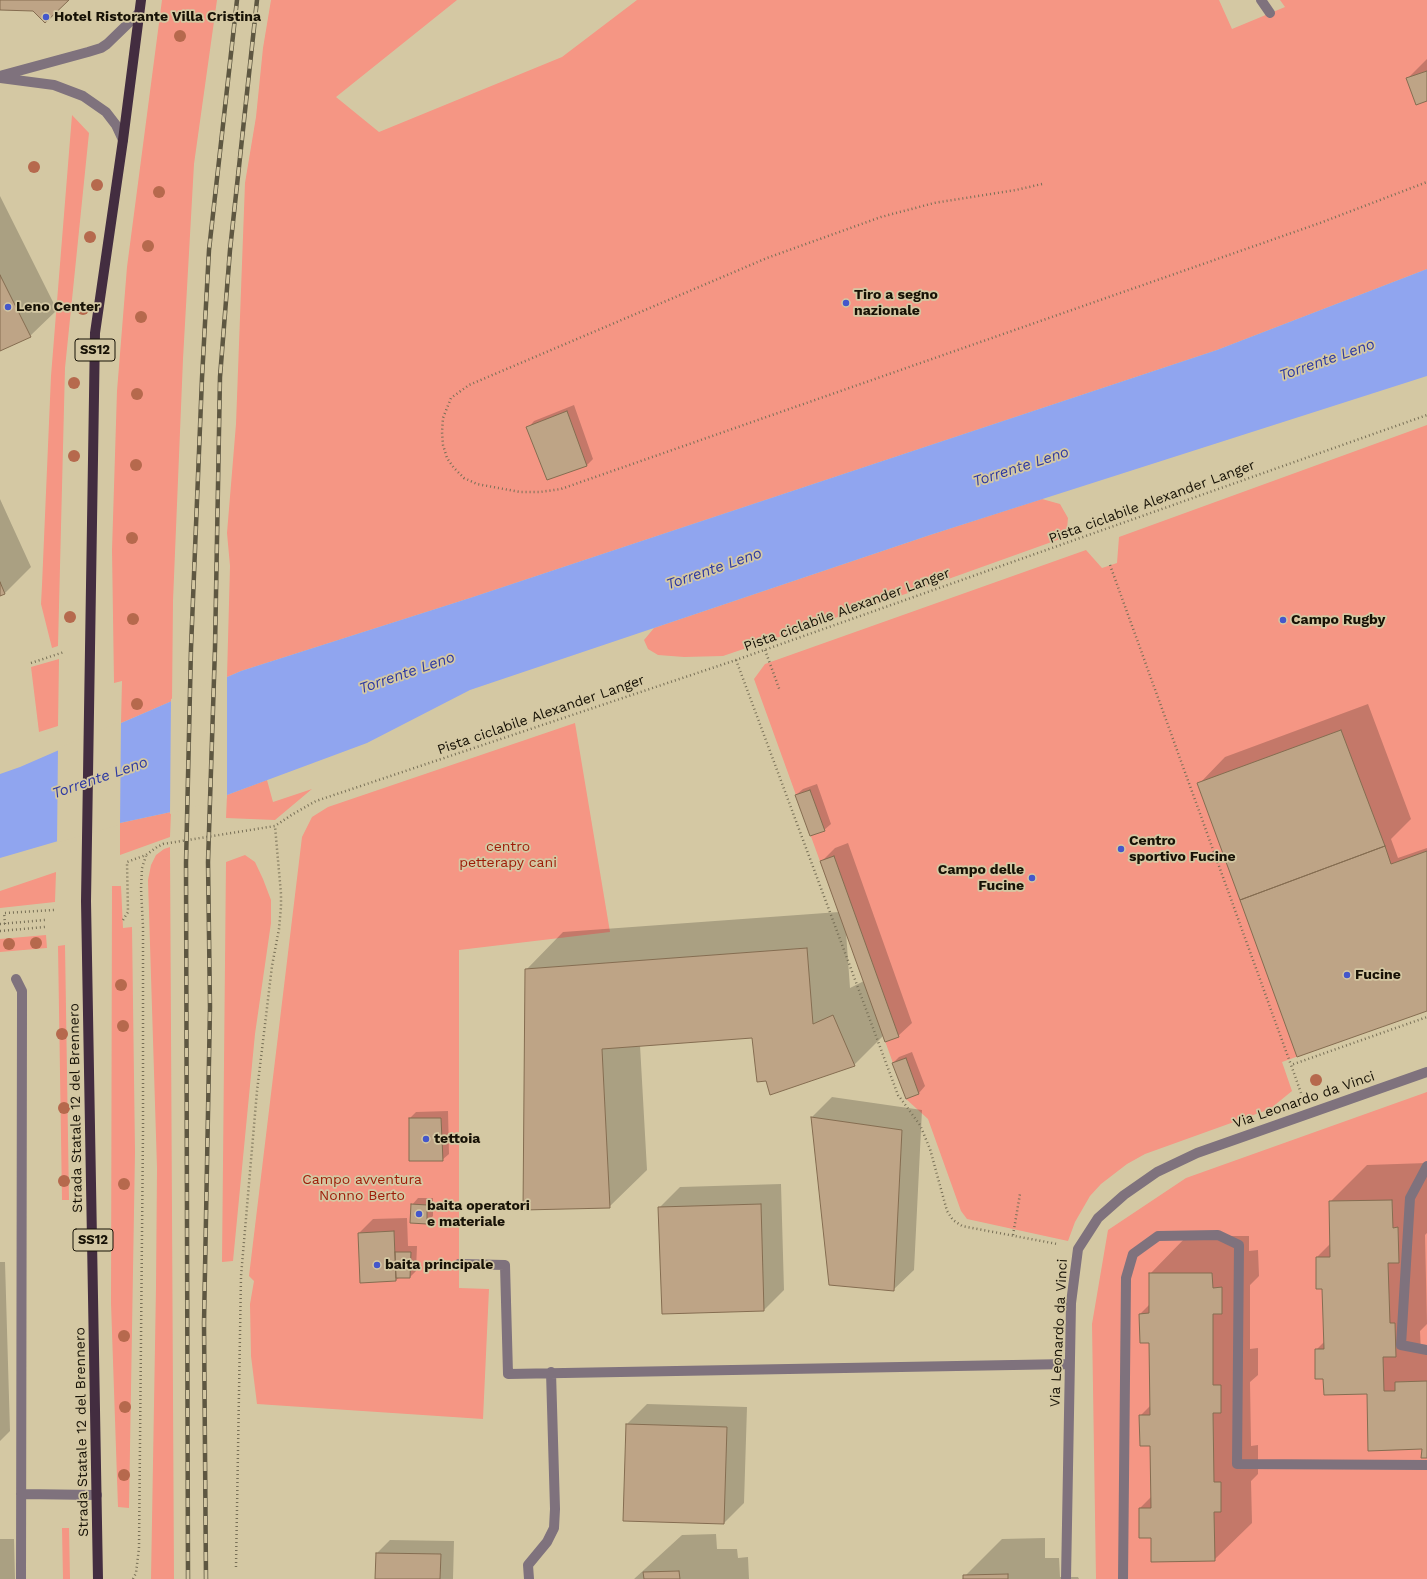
<!DOCTYPE html>
<style>
body{margin:0}
canvas{display:block;background:#d4c8a3}
</style>
<canvas width="1427" height="1579"></canvas>
<script>
const g = document.querySelector('canvas').getContext('2d');
g.lineJoin = 'round';
function fill(path, color) { g.fillStyle = color; g.fill(path, 'evenodd'); }
const shape = rows => new Path2D(rows.map(r => 'M' + r).join(''));
function strokePath(path, color, width, dash) { g.strokeStyle = color; g.lineWidth = width; g.lineCap = dash ? 'butt' : 'round'; g.setLineDash(dash || []); g.stroke(path); }
function drawText(font, color, halo, rows, align = 'center') {
  g.font = font + ' "Work Sans",sans-serif'; g.lineWidth = 3.5; g.setLineDash([]); g.textBaseline = 'middle'; g.strokeStyle = halo; g.fillStyle = color; for (const [text, x, y, turn = 0] of rows) {
    g.save(); g.translate(x, y); g.rotate((+turn || 0) * Math.PI / 180); g.textAlign = isNaN(turn) ? turn : align; if (halo) g.strokeText(text, 0, 0); g.fillText(text, 0, 0); g.restore();
  }
}
const green = shape([
 [162,0,217,0,194,164,183,359,173,601,172,701,121,723,122,681,114,683,112,550,117,391,127,267],
 [271,0,457,0,336,97,379,132,562,57,637,0,1219,0,1232,29,1285,7,1280,0,1427,0,1427,269,1217,350,470,598,241,671,227,677,230,566,227,533,236,424,245,183,256,117,263,48],
 [72,115,89,133,65,368,58,646,52,648,41,604,42,585,51,376],
 [1427,425,1427,1010,1282,1062,1292,1091,1270,1109,1145,1154,1127,1164,1101,1184,1090,1196,1075,1222,1068,1241,967,1219,961,1211,928,1119,906,1099,754,679,765,664,1086,550,1102,568,1117,563,1119,537],
 [1042,499,1060,504,1068,518,1067,529,1060,539,926,587,723,656,684,657,658,655,648,649,644,640,654,628,930,535],
 [59,659,58,726,39,732,31,667],
 [575,723,610,932,459,950,459,1288,489,1289,483,1419,257,1404,251,1356,250,1304,254,1281,249,1276,302,837,312,817,328,807],
 [267,780,273,802,312,789,275,820,226,818,227,795],
 [171,812,170,837,120,855,120,823],
 [170,847,174,1579,151,1579,156,1287,157,1168,148,880,151,865,156,855,164,849],
 [245,855,255,862,263,879,271,900,271,923,255,1034,233,1261,222,1262,226,862],
 [56,872,55,902,0,908,0,891],
 [112,886,121,886,123,928,132,927,135,1152,129,1508,118,1507,111,1303],
 [46,935,47,948,0,952,0,939],
 [65,945,69,1200,62,1200,58,946],
 [1427,1092,1427,1579,1096,1579,1092,1324,1108,1230,1186,1178],
 [62,1528,69,1528,70,1579,63,1579]
]);
const water = shape([
 [1427,269,1427,376,930,535,470,690,367,743,227,795,171,812,120,823,0,858,0,774,20,767,241,671,470,598,1217,350]
]);
const pier = shape([
 [227,675,227,798,170,814,171,699],
 [121,721,120,825,57,843,58,748]
]);
const shadow = shape([
 [1427,59,1427,100,1407,79],
 [0,196,57,310,30,336,0,350],
 [574,405,593,459,587,465,528,428,534,421],
 [0,499,31,567,5,593,0,595],
 [1368,704,1411,819,1391,839,1398,858,1427,848,1427,1010,1199,784,1225,757],
 [817,784,831,824,824,830,796,795,803,789],
 [848,843,912,1023,898,1036,883,1036,854,1065,753,1037,640,1045,647,1170,609,1207,526,970,563,932,839,912,821,862,835,848],
 [846,932,864,981,850,988],
 [912,1052,925,1086,919,1093,893,1063,899,1057],
 [832,1097,922,1110,914,1270,893,1290,812,1117],
 [448,1111,449,1154,442,1160,410,1118,416,1112],
 [1427,1163,1427,1233,1425,1235,1427,1324,1420,1331,1421,1354,1424,1354,1427,1351,1427,1457,1423,1448,1368,1393,1324,1378,1316,1350,1325,1341,1323,1288,1317,1257,1330,1244,1330,1202,1367,1165],
 [781,1184,784,1290,764,1310,659,1208,680,1187],
 [418,1198,433,1198,433,1216,426,1223,412,1205],
 [407,1218,408,1246,417,1246,416,1271,410,1277,400,1277,396,1280,359,1233,373,1219],
 [1187,1236,1249,1236,1249,1251,1258,1250,1259,1276,1250,1285,1250,1349,1258,1348,1258,1375,1250,1382,1251,1446,1258,1445,1258,1474,1251,1481,1252,1523,1214,1560,1152,1537,1140,1508,1152,1496,1151,1444,1140,1416,1151,1405,1150,1342,1140,1314,1150,1304,1150,1274],
 [0,1262,5,1262,10,1431,0,1441],
 [647,1404,747,1407,744,1503,724,1523,624,1520,627,1424],
 [716,1534,717,1549,737,1549,738,1558,748,1557,749,1579,634,1579,682,1535],
 [1045,1538,1045,1558,1059,1558,1060,1577,1078,1577,1079,1579,962,1579,1002,1539],
 [0,1539,14,1539,15,1579,0,1579],
 [390,1540,454,1541,453,1579,376,1579,377,1553]
]);
const building = shape([
 [0,0,69,0,45,23,33,11,0,10,0,0],
 [1427,71,1427,101,1416,105,1406,78,1427,71],
 [0,275,31,337,0,351,0,275],
 [567,411,587,466,547,480,526,427,567,411],
 [0,582,5,594,0,596,0,582],
 [1341,730,1385,846,1240,900,1197,783,1341,730],
 [810,790,825,831,810,836,795,795,810,790],
 [1385,846,1391,864,1427,851,1427,1011,1297,1057,1240,900,1385,846],
 [834,856,899,1037,885,1042,820,861,834,856],
 [807,948,813,1024,833,1015,855,1066,770,1095,766,1081,757,1082,752,1038,602,1049,610,1208,523,1210,525,969,807,948],
 [906,1058,919,1094,906,1099,892,1063,906,1058],
 [811,1117,902,1130,894,1291,829,1285,811,1117],
 [409,1118,441,1118,443,1161,409,1161,409,1118],
 [1392,1200,1393,1228,1398,1227,1399,1263,1388,1263,1390,1323,1395,1323,1396,1357,1383,1357,1384,1391,1395,1391,1395,1382,1427,1381,1427,1458,1421,1458,1422,1449,1368,1451,1367,1394,1324,1395,1323,1379,1315,1379,1315,1349,1324,1349,1322,1289,1316,1289,1316,1257,1330,1257,1329,1201,1392,1200],
 [411,1204,427,1205,427,1224,410,1223,411,1204],
 [761,1204,764,1311,662,1314,658,1207,761,1204],
 [394,1231,396,1281,360,1283,358,1233,394,1231],
 [395,1252,411,1252,410,1278,396,1278,395,1252],
 [1149,1273,1212,1273,1213,1288,1222,1287,1222,1314,1213,1314,1213,1385,1221,1385,1221,1413,1213,1413,1214,1482,1221,1482,1221,1512,1214,1512,1215,1561,1151,1562,1151,1538,1139,1538,1139,1508,1151,1508,1150,1446,1140,1446,1139,1415,1150,1415,1149,1343,1140,1343,1139,1314,1149,1313,1149,1273],
 [626,1424,727,1427,724,1524,623,1521,626,1424],
 [376,1553,441,1554,440,1579,375,1579,376,1553],
 [679,1571,680,1579,644,1579,643,1572,679,1571],
 [1008,1574,1008,1579,963,1579,963,1575,1008,1574]
]);
const path = shape([
 [1042,184,1016,190,934,203,881,217,767,258,469,385,451,398,443,418,442,432,443,445,447,458,454,468,464,478,477,484,520,492,540,492,561,489,1320,223,1427,182],
 [1110,565,1291,1065],
 [765,650,780,691],
 [736,660,898,1095,920,1125,930,1149,947,1211,953,1220,962,1226,1057,1244],
 [31,663,64,652],
 [123,920,128,912,127,862,146,855,157,847,163,844,275,826,293,814,316,801,736,660,1427,415],
 [0,924,45,920],
 [5,924,4,913,54,910],
 [0,931,45,927],
 [1301,1093,1291,1065,1427,1017],
 [1013,1235,1020,1194],
 [236,1567,241,1276,257,1091,272,966,279,929,281,907,281,894,275,826],
 [133,1579,136,1573,139,1548,143,1131,143,927,141,889,142,868,146,856]
]);
const minor = shape([
 [1261,0,1270,13],
 [0,76,88,52,101,48,107,44,139,13],
 [0,78,54,85,83,96,106,112,116,125,123,140],
 [16,979,22,991,22,1007,21,1579],
 [1427,1166,1410,1198,1401,1345,1427,1350],
 [459,1264,505,1265,508,1374,1069,1364],
 [21,1494,97,1495],
 [529,1579,528,1565,547,1542,554,1528,555,1509,551,1372],
 [1066,1579,1071,1303,1078,1249,1098,1218,1124,1195,1157,1172,1197,1153,1427,1072],
 [1123,1579,1126,1278,1133,1254,1158,1236,1218,1235,1239,1245,1237,1464,1427,1465]
]);
const major = shape([
 [98,1579,86,901,95,333,123,140,141,0]
]);
const rail = shape([
 [188,1579,186,863,191,648,202,378,209,250,237,0],
 [206,1579,204,1323,210,1007,208,862,215,648,220,377,230,250,257,0]
]);
const trees = [
 [180,36],
 [34,167],
 [97,185],
 [159,192],
 [90,237],
 [148,246],
 [83,309],
 [141,317],
 [74,383],
 [137,394],
 [74,456],
 [136,465],
 [132,538],
 [70,617],
 [133,619],
 [137,704],
 [36,943],
 [9,944],
 [121,985],
 [123,1026],
 [62,1034],
 [1316,1080],
 [64,1108],
 [64,1181],
 [124,1184],
 [124,1336],
 [125,1407],
 [124,1475]
];
const markers = [
 [46,17,4,"#4457cb"],
 [846,303,4,"#4457cb"],
 [8,307,4,"#4457cb"],
 [1283,620,4,"#4457cb"],
 [1121,849,4,"#4457cb"],
 [1032,878,4,"#4457cb"],
 [1347,975,4,"#4457cb"],
 [426,1139,4,"#4457cb"],
 [419,1214,4,"#4457cb"],
 [377,1265,4,"#4457cb"]
];
const shields = [
 [95,350,40],
 [93,1240,40]
];
const shieldNames = [
 ["SS12",95,350],
 ["SS12",93,1240]
];
const poiNames = [
 ["Hotel Ristorante Villa Cristina",54,17],
 ["Tiro a segno",854,295],
 ["nazionale",854,311],
 ["Leno Center",16,307],
 ["Campo Rugby",1291,620],
 ["Centro",1129,841],
 ["sportivo Fucine",1129,857],
 ["Campo delle",1024,870,"right"],
 ["Fucine",1024,886,"right"],
 ["Fucine",1355,975],
 ["tettoia",434,1139],
 ["baita operatori",427,1206],
 ["e materiale",427,1222],
 ["baita principale",385,1265]
];
const streetNames = [
 ["Pista ciclabile Alexander Langer",1152,502,-20],
 ["Pista ciclabile Alexander Langer",847,610,-20],
 ["Pista ciclabile Alexander Langer",541,715,-19],
 ["Via Leonardo da Vinci",1304,1100,-19],
 ["Strada Statale 12 del Brennero",76,1108,-91],
 ["Via Leonardo da Vinci",1059,1333,-87],
 ["Strada Statale 12 del Brennero",82,1432,-91]
];
const parkNames = [
 ["centro",508,847],
 ["petterapy cani",508,863],
 ["Campo avventura",362,1180],
 ["Nonno Berto",362,1196]
];
const waterNames = [
 ["Torrente Leno",1327,360,-19],
 ["Torrente Leno",1021,467,-18],
 ["Torrente Leno",714,569,-19],
 ["Torrente Leno",407,673,-19],
 ["Torrente Leno",100,778,-19]
];
fill(green, '#f59684');
fill(water, '#90a5ef');
fill(pier, '#d4c8a3');
fill(shadow, '#0003');
fill(building, '#bea486');
strokePath(building, '#856d51', 1);
strokePath(path, '#776f56', 2.5, [1, 3]);
strokePath(minor, '#7f727d', 10);
strokePath(major, '#432d40', 10);
strokePath(rail, '#5e5741', 4.5);
strokePath(rail, '#d4c8a3', 3, [9]);
g.fillStyle = '#b6694d';
for (const [x, y] of trees) { g.beginPath(); g.arc(x, y, 6, 0, 2 * Math.PI); g.fill(); }
for (const [x, y, r, color] of markers) { const dot = new Path2D(); dot.arc(x, y, r, 0, 2 * Math.PI); g.fillStyle = color; g.fill(dot); strokePath(dot, '#d4c8a3', 1.5); }
for (const [x, y, w] of shields) { const box = new Path2D(); box.roundRect(x - w / 2, y - 11, w, 22, 3); g.fillStyle = '#d4c8a3'; g.fill(box); strokePath(box, '#171206', 1); }
drawText('bold 13px', '#171206', null, shieldNames);
drawText('bold 14px', '#171206', '#d4c8a3', poiNames, 'left');
drawText('14px', '#171206', '#d4c8a3', streetNames);
drawText('14px', '#9d1b07', '#d4c8a3', parkNames);
drawText('italic 15px', '#2d39a2', '#d4c8a3', waterNames);
</script>
